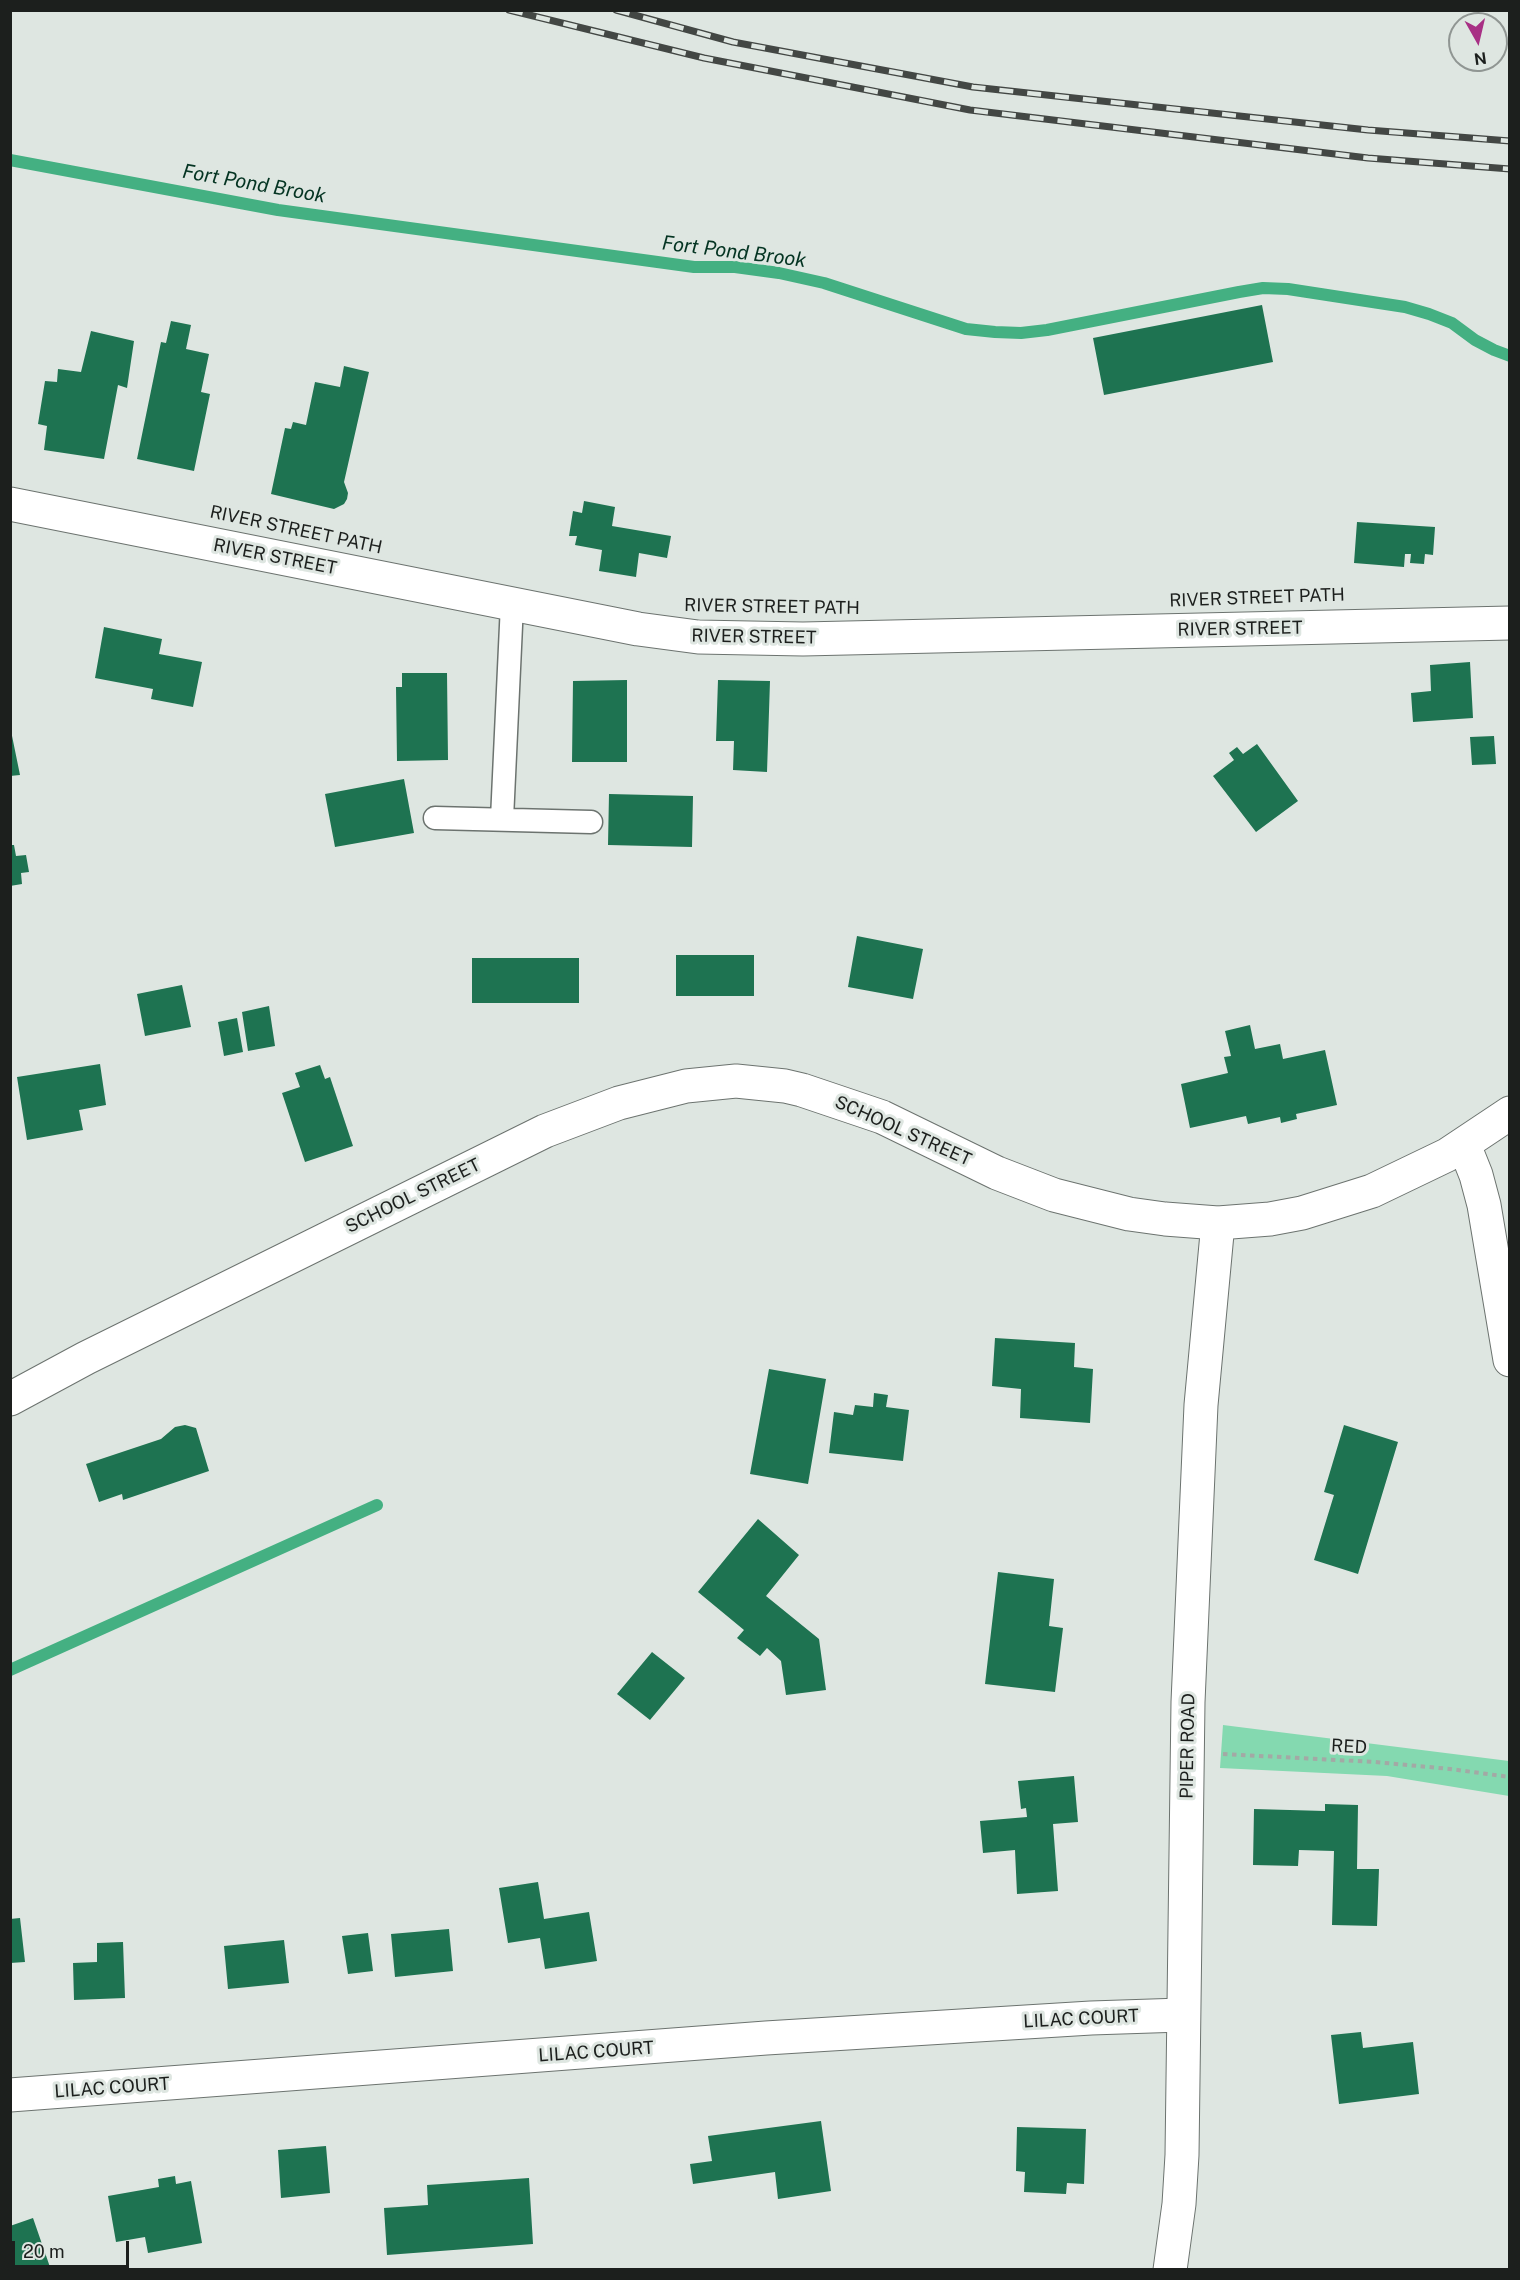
<!DOCTYPE html>
<style>
body{margin:0}
#map{position:relative;width:1520px;height:2280px;overflow:hidden;background:#dee6e1;font-family:"Public Sans",sans-serif}
canvas{display:block}
.frame{position:absolute;inset:0;border:12px solid #1c1f1d;pointer-events:none}
.north{position:absolute;left:1448px;top:12px;width:60px;height:60px;box-sizing:border-box;background:#dee6e1;border:2px solid #909693;border-radius:50%;rotate:172deg;font-size:16px;font-weight:700;line-height:24px;text-align:center;color:#1c1f1d}
.north::after{content:'';display:block;margin:auto;width:21px;height:27px;background:#a83085;clip-path:polygon(50% 0,100% 100%,50% 72%,0 100%)}
.scale{position:absolute;left:12px;top:2241px;width:117px;height:27px;box-sizing:border-box;border:3px solid #1c1f1d;border-top:0;padding-left:8px;font-size:18px;line-height:21px;white-space:nowrap;color:#1c1f1d;-webkit-text-stroke:4px #dee6e1;paint-order:stroke}
</style>
<div id="map">
<canvas width="1520" height="2280"></canvas>
<div class="frame"></div>
<div class="north">N</div>
<div class="scale">20 m</div>
</div>
<script>
const g = document.querySelector('canvas').getContext('2d');
g.lineJoin = 'round';
function fill(path, color) { g.fillStyle = color; g.fill(path, 'evenodd'); }
const shape = rows => new Path2D(rows.map(r => 'M' + r).join(''));
function strokePath(path, color, width, dash) { g.strokeStyle = color; g.lineWidth = width; g.lineCap = dash ? 'butt' : 'round'; g.setLineDash(dash || []); g.stroke(path); }
function drawText(font, color, halo, rows, align = 'center') {
  g.font = font + ' "Public Sans",sans-serif'; g.lineWidth = 6; g.setLineDash([]); g.textBaseline = 'middle'; g.strokeStyle = halo; g.fillStyle = color; for (const [text, x, y, turn = 0] of rows) {
    g.save(); g.translate(x, y); g.rotate((+turn || 0) * Math.PI / 180); g.textAlign = isNaN(turn) ? turn : align; if (halo) g.strokeText(text, 0, 0); g.fillText(text, 0, 0); g.restore();
  }
}
const green = shape([
 [1223,1725,1509,1761,1509,1796,1387,1776,1220,1768]
]);
const stream = shape([
 [10,160,278,210,694,267,735,267,779,273,824,283,966,329,995,332,1021,333,1047,330,1239,292,1263,288,1288,289,1405,307,1429,314,1452,323,1475,340,1494,350,1510,356],
 [10,1670,377,1505]
]);
const building = shape([
 [1262,305,1273,362,1104,395,1093,338],
 [171,321,191,325,186,349,209,354,201,392,210,394,194,471,137,459,161,342,166,343],
 [91,331,134,341,127,388,118,385,104,459,44,450,47,426,38,424,45,381,57,382,58,369,81,372],
 [344,366,369,372,344,482,348,493,347,499,344,504,334,509,271,494,285,428,291,429,293,422,306,425,315,382,340,387],
 [584,501,615,507,612,526,671,536,667,558,639,553,636,577,599,571,602,550,575,545,577,536,569,536,573,511,582,513],
 [1357,522,1435,527,1433,555,1425,554,1424,564,1410,563,1411,554,1405,554,1404,567,1354,563],
 [104,627,162,639,159,654,202,662,193,707,151,699,153,689,95,678],
 [1470,662,1473,718,1413,722,1411,693,1431,691,1430,665],
 [402,673,447,673,448,760,397,761,396,687,402,687],
 [627,680,627,762,572,762,573,681],
 [718,680,770,681,767,772,733,770,734,741,716,741],
 [10,726,20,775,10,776],
 [1494,736,1496,764,1472,765,1470,737],
 [1257,744,1298,801,1256,832,1213,776,1234,760,1229,753,1237,747,1243,754],
 [404,779,414,833,335,847,325,794],
 [609,794,693,796,692,847,608,845],
 [10,845,14,845,16,856,26,855,29,872,21,873,22,884,10,886],
 [857,936,923,949,913,999,848,987],
 [676,955,754,955,754,996,676,996],
 [472,958,579,958,579,1003,472,1003],
 [182,985,191,1027,145,1036,137,994],
 [269,1006,275,1046,248,1051,242,1012],
 [237,1018,243,1052,224,1056,218,1022],
 [1250,1025,1255,1049,1280,1044,1283,1059,1325,1050,1337,1105,1296,1114,1297,1119,1281,1123,1280,1117,1248,1124,1246,1116,1190,1128,1181,1084,1228,1073,1224,1057,1231,1056,1225,1031],
 [100,1064,106,1105,79,1110,83,1130,27,1140,17,1077],
 [320,1065,325,1079,330,1077,353,1146,305,1162,282,1093,300,1087,295,1073],
 [995,1338,1075,1343,1074,1367,1093,1369,1090,1423,1020,1418,1021,1389,992,1386],
 [769,1369,826,1379,808,1484,750,1474],
 [874,1393,888,1395,886,1407,909,1410,903,1461,829,1453,834,1412,853,1415,855,1405,873,1407],
 [185,1425,196,1428,209,1471,123,1500,122,1494,99,1502,86,1464,161,1439,175,1427],
 [1344,1425,1398,1442,1358,1574,1314,1560,1334,1495,1324,1492],
 [758,1519,799,1555,766,1596,819,1639,826,1690,786,1695,781,1661,767,1648,760,1656,737,1638,744,1630,698,1592],
 [998,1572,1054,1579,1049,1626,1063,1628,1055,1692,985,1684],
 [652,1652,685,1678,650,1720,617,1694],
 [1074,1776,1078,1822,1053,1824,1058,1891,1017,1894,1015,1850,983,1853,980,1821,1027,1817,1026,1808,1021,1809,1018,1781],
 [1325,1804,1358,1805,1357,1869,1379,1869,1377,1926,1332,1925,1334,1851,1299,1850,1298,1866,1253,1865,1254,1809,1325,1811],
 [538,1882,544,1919,589,1912,597,1961,545,1969,540,1938,508,1943,499,1888],
 [20,1918,25,1962,10,1963,10,1919],
 [449,1929,453,1971,395,1977,391,1934],
 [368,1933,373,1971,348,1974,342,1936],
 [284,1940,289,1983,228,1989,224,1946],
 [123,1942,125,1998,74,2000,73,1963,97,1962,97,1943],
 [1361,2032,1363,2048,1413,2042,1419,2094,1339,2104,1331,2035],
 [821,2121,831,2191,778,2199,775,2172,693,2184,690,2164,712,2161,708,2136],
 [1017,2127,1086,2129,1084,2184,1067,2183,1066,2194,1024,2192,1025,2172,1016,2171],
 [326,2146,330,2193,281,2198,278,2150],
 [175,2176,176,2184,191,2181,202,2243,148,2253,145,2237,116,2242,108,2196,159,2187,158,2179],
 [529,2178,533,2244,387,2255,384,2208,428,2205,427,2185],
 [33,2218,51,2270,10,2270,10,2226]
]);
const path = shape([
 [1223,1754,1375,1762,1450,1769,1510,1777]
]);
const lane = shape([
 [435,818,591,822],
 [502,819,512,604]
]);
const street = shape([
 [10,504,638,629,698,637,803,639,1510,623],
 [1464,1145,1476,1175,1484,1205,1510,1360],
 [10,2095,766,2038,1091,2018,1182,2015]
]);
const secondary = shape([
 [10,1399,86,1358,545,1131,619,1103,686,1086,736,1081,785,1086,802,1090,882,1117,997,1173,1054,1195,1129,1214,1165,1219,1218,1223,1270,1219,1302,1213,1372,1191,1447,1155,1510,1113],
 [1170,2270,1179,2204,1182,2155,1188,1702,1201,1405,1218,1223]
]);
const rail = shape([
 [509,10,704,58,970,110,1368,158,1510,169],
 [616,10,733,42,973,87,1368,130,1510,141]
]);
const streetNames = [
 ["RIVER STREET PATH",296,530,12],
 ["RIVER STREET",275,557,11],
 ["RIVER STREET PATH",1257,598,-2],
 ["RIVER STREET PATH",772,607,1],
 ["RIVER STREET",1240,629,-1],
 ["RIVER STREET",754,637,1],
 ["SCHOOL STREET",903,1131,24],
 ["SCHOOL STREET",413,1196,-26],
 ["PIPER ROAD",1188,1746,-89],
 ["RED",1349,1747,3],
 ["LILAC COURT",1081,2019,-3],
 ["LILAC COURT",596,2052,-4],
 ["LILAC COURT",112,2088,-4]
];
const waterNames = [
 ["Fort Pond Brook",254,184,10],
 ["Fort Pond Brook",734,252,7]
];
fill(green, '#84d9b0');
strokePath(stream, '#44b082', 12);
fill(building, '#1e7351');
strokePath(lane, '#6c736f', 25);
strokePath(street, '#6c736f', 35);
strokePath(secondary, '#6c736f', 35);
strokePath(path, '#a3a9a5', 4, [4.5, 4.5]);
strokePath(lane, '#fff', 22);
strokePath(street, '#fff', 33);
strokePath(secondary, '#fff', 33);
strokePath(rail, '#434744', 7);
strokePath(rail, '#dee6e1', 4.5, [14]);
drawText('18px', '#1c1f1d', '#dee6e1', streetNames);
drawText('italic 20px', '#043422', '#dee6e1', waterNames);
</script>
